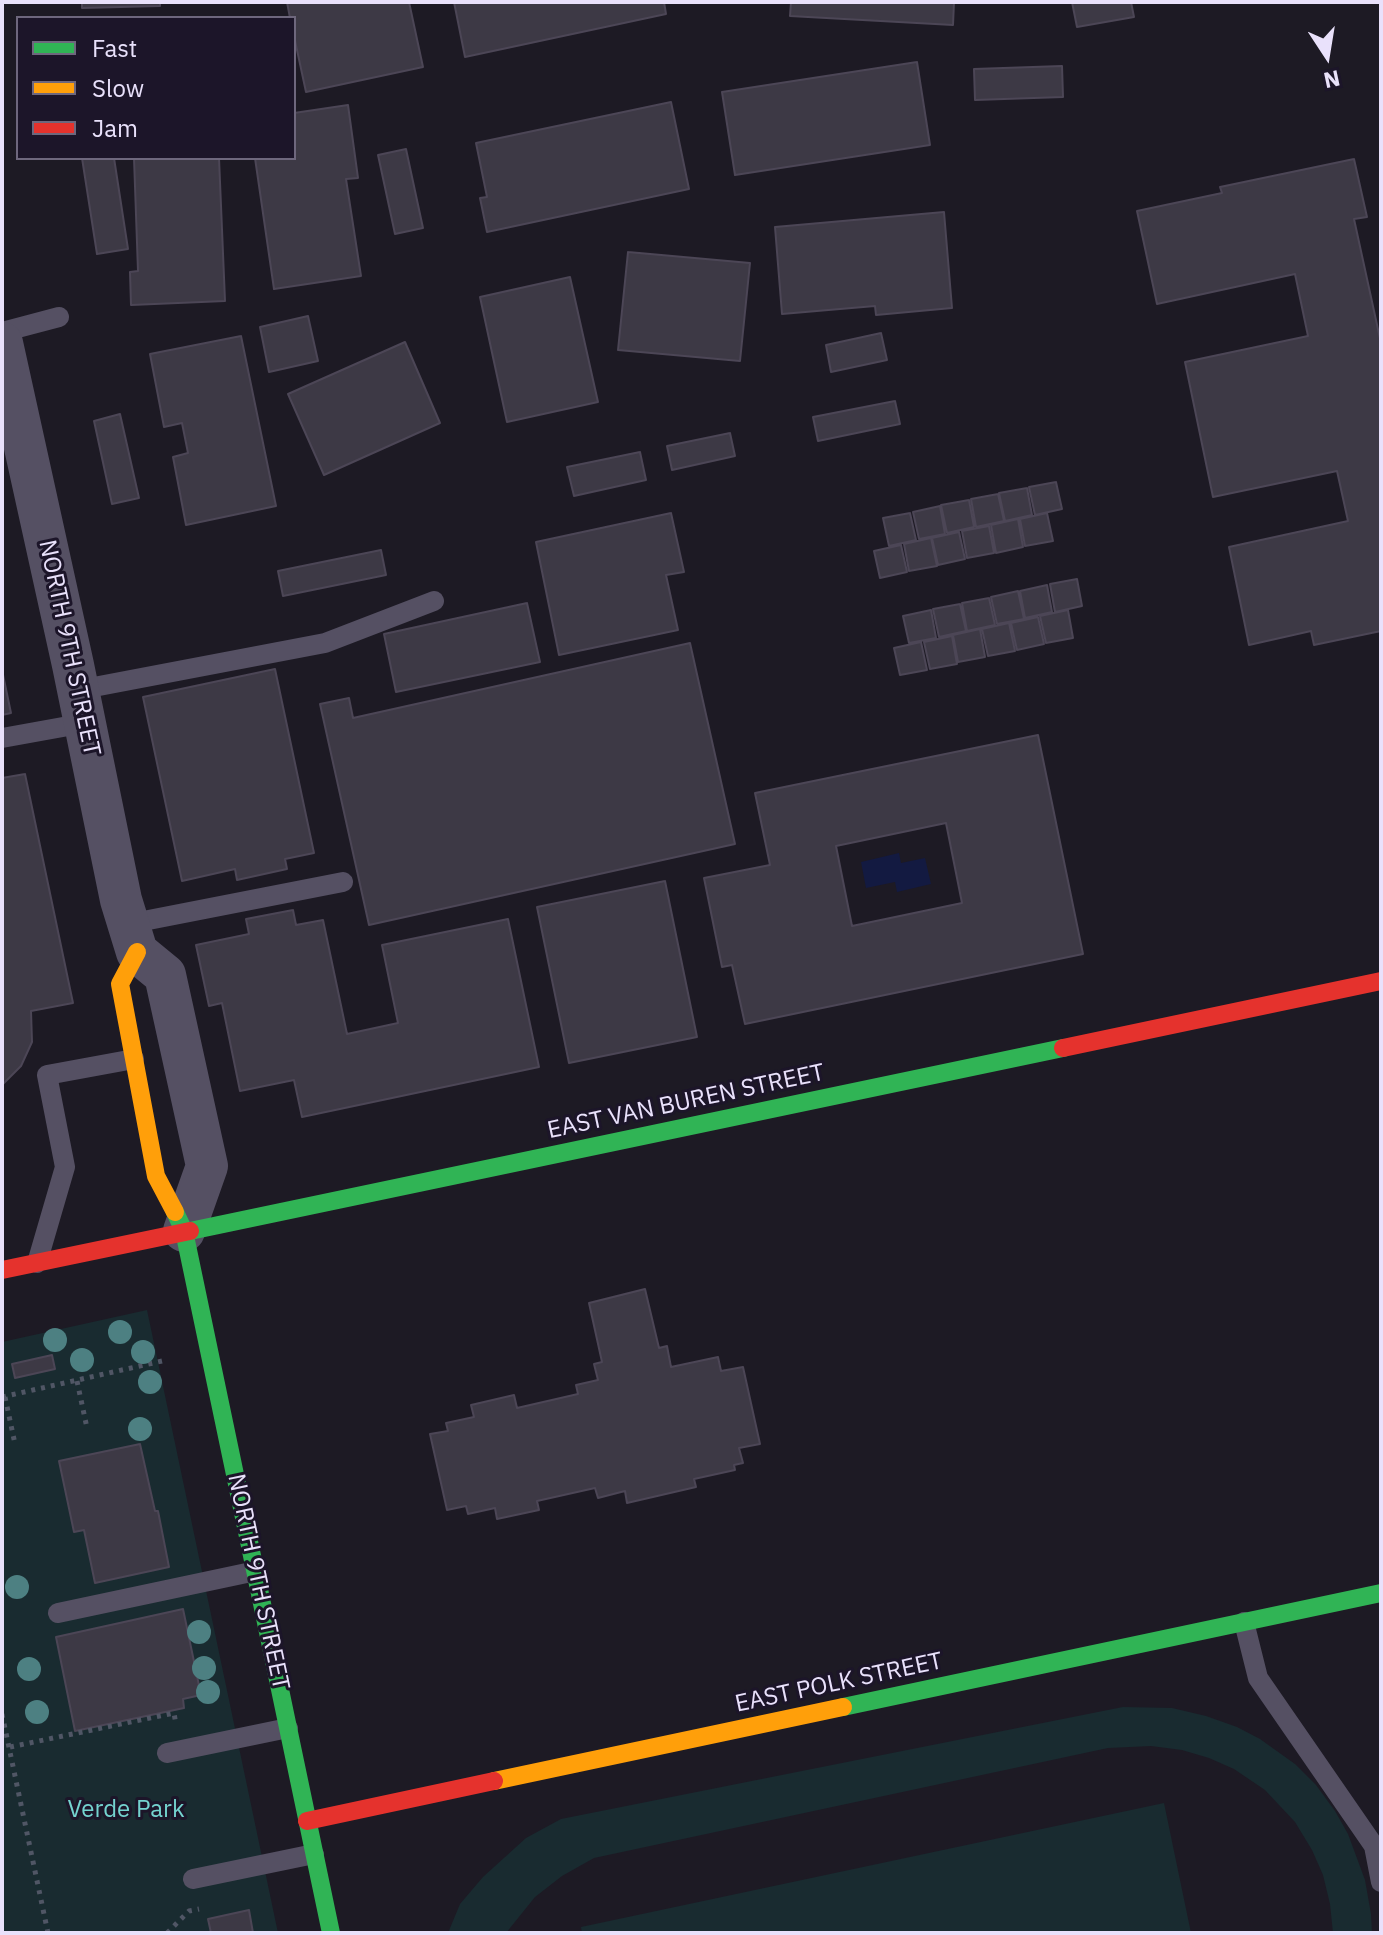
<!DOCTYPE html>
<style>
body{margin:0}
#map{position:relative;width:1383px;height:1935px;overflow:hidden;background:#1d1a24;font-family:"IBM Plex Sans",sans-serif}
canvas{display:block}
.frame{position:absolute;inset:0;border:4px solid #e9e1fb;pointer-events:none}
.legend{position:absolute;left:16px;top:16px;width:280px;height:144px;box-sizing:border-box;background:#1c1529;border:2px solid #6e677d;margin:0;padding:10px 14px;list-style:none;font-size:24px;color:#e9e1fb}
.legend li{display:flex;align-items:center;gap:16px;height:40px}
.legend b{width:40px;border:2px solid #6e677d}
.north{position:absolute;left:1287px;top:16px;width:80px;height:80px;-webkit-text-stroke:6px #1c1529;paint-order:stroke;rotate:168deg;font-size:22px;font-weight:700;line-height:32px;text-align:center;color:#e9e1fb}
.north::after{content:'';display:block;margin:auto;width:28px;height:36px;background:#e9e1fb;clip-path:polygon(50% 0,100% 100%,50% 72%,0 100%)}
</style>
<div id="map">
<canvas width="1383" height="1935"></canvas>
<div class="frame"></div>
<ul class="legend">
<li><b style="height:10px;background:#30b455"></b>Fast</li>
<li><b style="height:10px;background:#ff9f0a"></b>Slow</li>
<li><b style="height:10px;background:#e5322d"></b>Jam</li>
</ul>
<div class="north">N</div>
</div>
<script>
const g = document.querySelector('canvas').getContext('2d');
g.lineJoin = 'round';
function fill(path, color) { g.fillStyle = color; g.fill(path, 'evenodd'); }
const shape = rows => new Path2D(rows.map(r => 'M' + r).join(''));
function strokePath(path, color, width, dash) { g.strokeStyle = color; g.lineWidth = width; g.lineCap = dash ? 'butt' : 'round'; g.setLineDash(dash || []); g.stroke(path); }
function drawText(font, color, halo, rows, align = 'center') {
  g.font = font + ' "IBM Plex Sans",sans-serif'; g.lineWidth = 6; g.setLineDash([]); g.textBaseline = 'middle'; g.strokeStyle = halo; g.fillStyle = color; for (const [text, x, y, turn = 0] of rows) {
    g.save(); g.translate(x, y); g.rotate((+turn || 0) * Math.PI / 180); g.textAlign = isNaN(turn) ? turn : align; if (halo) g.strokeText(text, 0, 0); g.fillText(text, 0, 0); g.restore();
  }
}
const green = shape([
 [147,1310,278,1933,2,1933,2,1342],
 [1123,1707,1172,1708,1206,1716,1237,1727,1260,1739,1295,1764,1316,1785,1335,1811,1348,1834,1365,1880,1371,1914,1372,1933,1333,1933,1330,1904,1323,1875,1312,1850,1295,1822,1265,1790,1234,1769,1209,1758,1182,1750,1151,1746,1108,1748,594,1858,562,1876,535,1897,506,1933,448,1933,460,1904,483,1877,526,1838,561,1819],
 [1164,1803,1191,1933,582,1933,581,1927]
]);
const water = shape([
 [899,853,901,863,925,858,931,884,897,892,895,882,866,888,861,862]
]);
const building = shape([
 [82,2,160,2,160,6,82,8,82,2],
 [287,2,409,2,423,67,306,92,294,36,294,18,290,18,287,2],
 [454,2,664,2,666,14,465,57,454,2],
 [791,2,954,2,953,25,790,16,791,2],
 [1072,2,1131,2,1134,17,1077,27,1072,2],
 [917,62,930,145,735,175,722,92,917,62],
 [1062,66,1063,97,975,100,974,69,1062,66],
 [671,102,689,189,487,232,480,198,487,197,476,143,671,102],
 [348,105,358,178,346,179,361,276,274,289,255,158,294,158,294,113,348,105],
 [406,149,423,228,395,234,378,155,406,149],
 [82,158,114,158,128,249,97,254,82,158],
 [134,158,219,158,225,301,131,305,130,272,138,271,134,158],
 [1354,159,1367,217,1354,219,1381,343,1381,631,1314,645,1311,631,1249,645,1229,547,1348,521,1337,471,1213,497,1185,362,1308,336,1295,274,1157,304,1137,211,1222,193,1220,187,1354,159],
 [944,212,952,308,876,315,875,306,782,314,775,227,944,212],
 [628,252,750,263,740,361,618,350,628,252],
 [570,277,598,402,507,422,480,297,570,277],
 [308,316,318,361,269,372,260,327,308,316],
 [881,333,887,360,831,372,826,345,881,333],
 [241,336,276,506,186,525,173,457,188,453,182,423,164,427,150,354,241,336],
 [405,342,440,423,324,475,288,394,405,342],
 [895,401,900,424,818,441,813,417,895,401],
 [120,414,139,498,112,504,94,421,120,414],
 [730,433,735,456,672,470,667,446,730,433],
 [640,452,646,480,574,496,567,467,640,452],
 [1056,482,1062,509,1035,515,1029,487,1056,482],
 [1027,488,1032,515,1005,521,999,493,1027,488],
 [998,494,1004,521,976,527,971,499,998,494],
 [969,500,974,527,947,533,941,505,969,500],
 [940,506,945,534,919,539,913,512,940,506],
 [671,513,684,572,666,575,678,630,559,655,536,542,671,513],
 [910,513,916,540,889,546,883,518,910,513],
 [1047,513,1053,541,1025,546,1020,519,1047,513],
 [1018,519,1023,547,996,553,991,525,1018,519],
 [989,526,994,553,967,558,962,531,989,526],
 [959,532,965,559,938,565,932,538,959,532],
 [931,538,937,566,909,571,904,544,931,538],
 [901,545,907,572,880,578,874,551,901,545],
 [381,550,386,575,283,596,278,571,381,550],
 [1077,579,1082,606,1055,612,1050,584,1077,579],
 [1047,585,1052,612,1025,618,1020,591,1047,585],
 [1018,591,1024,619,997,624,991,597,1018,591],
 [989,598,995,625,967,631,962,603,989,598],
 [527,603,540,662,396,692,384,634,527,603],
 [960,604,966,631,939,637,933,609,960,604],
 [931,610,936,638,909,643,903,616,931,610],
 [1068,610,1073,638,1046,643,1040,616,1068,610],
 [1038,617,1044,644,1017,650,1011,623,1038,617],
 [1009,623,1015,651,988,656,982,629,1009,623],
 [980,629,985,657,958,662,953,635,980,629],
 [952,636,957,664,930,669,924,642,952,636],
 [921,642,927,670,900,675,894,648,921,642],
 [690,643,735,844,369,925,320,704,349,698,353,718,690,643],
 [275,669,314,853,285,859,287,869,237,880,235,869,182,881,143,697,275,669],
 [2,670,11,713,2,715,2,670],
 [1038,735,1083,954,745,1024,732,965,722,967,704,878,770,865,755,793,1038,735],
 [946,823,962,903,852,926,836,846,946,823],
 [25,774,73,1003,31,1011,32,1042,21,1066,2,1085,2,778,25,774],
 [665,881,697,1037,569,1063,537,907,665,881],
 [293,910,296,925,323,920,347,1034,398,1023,382,945,508,919,539,1067,302,1117,294,1080,240,1091,222,1003,209,1006,196,945,249,934,246,919,293,910],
 [645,1289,659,1348,667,1346,671,1367,718,1357,721,1371,743,1367,760,1444,739,1448,743,1463,734,1465,735,1470,694,1479,696,1487,627,1503,625,1491,598,1498,595,1488,537,1501,539,1510,497,1519,495,1508,468,1514,466,1506,447,1510,430,1434,448,1431,446,1423,474,1417,471,1405,514,1395,517,1408,578,1394,576,1385,598,1380,594,1364,602,1362,589,1303,645,1289],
 [52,1355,55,1369,15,1378,12,1364,52,1355],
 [140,1444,155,1511,158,1511,169,1567,95,1583,84,1530,74,1532,59,1461,140,1444],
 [183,1609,201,1695,183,1699,184,1708,75,1731,56,1637,183,1609],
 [249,1910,253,1933,211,1933,208,1919,249,1910]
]);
const path = shape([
 [77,1381,87,1428],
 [2,1397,162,1361],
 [5,1397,15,1444],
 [2,1714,48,1933],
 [10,1747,174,1713,176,1725],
 [167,1933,189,1911,199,1909]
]);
const lane = shape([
 [2,332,59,317],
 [78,690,325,643,434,601],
 [2,738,85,723],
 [128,924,343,882],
 [37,1263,65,1167,47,1075,134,1059],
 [58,1613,256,1571],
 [1244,1622,1258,1678,1374,1846,1381,1882],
 [167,1753,288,1728],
 [193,1879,314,1854]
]);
const street = shape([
 [2,343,73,665,121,900,137,952,165,975,207,1166,184,1231]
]);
const fast = shape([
 [175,1212,184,1231,331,1933],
 [190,1231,1063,1048],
 [843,1707,1381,1593]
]);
const slow = shape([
 [137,952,120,984,156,1176,175,1212],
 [494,1781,843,1707]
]);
const jam = shape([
 [1063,1048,1381,981],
 [2,1270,190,1231],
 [307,1821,494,1781]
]);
const trees = [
 [120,1332],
 [55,1340],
 [143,1352],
 [82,1360],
 [150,1382],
 [140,1429],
 [17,1587],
 [199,1632],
 [204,1668],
 [29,1669],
 [208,1692],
 [37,1712]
];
const streetNames = [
 ["NORTH 9TH STREET",69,648,78],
 ["EAST VAN BUREN STREET",686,1102,-12],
 ["NORTH 9TH STREET",258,1582,78],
 ["EAST POLK STREET",839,1683,-12]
];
const parkNames = [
 ["Verde Park",126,1810]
];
fill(green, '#192b30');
fill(water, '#131a41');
fill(building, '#3d3945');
strokePath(building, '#4c4656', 2);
strokePath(path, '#505665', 5, [4, 6]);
strokePath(lane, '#555063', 20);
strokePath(street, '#555063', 42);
strokePath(fast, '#30b455', 18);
strokePath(slow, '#ff9f0a', 18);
strokePath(jam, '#e5322d', 18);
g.fillStyle = '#4d8082';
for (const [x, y] of trees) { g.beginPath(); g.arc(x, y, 12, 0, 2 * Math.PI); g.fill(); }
drawText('24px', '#e9e1fb', '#1c1529', streetNames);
drawText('24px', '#74d3cf', '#1c1529', parkNames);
</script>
